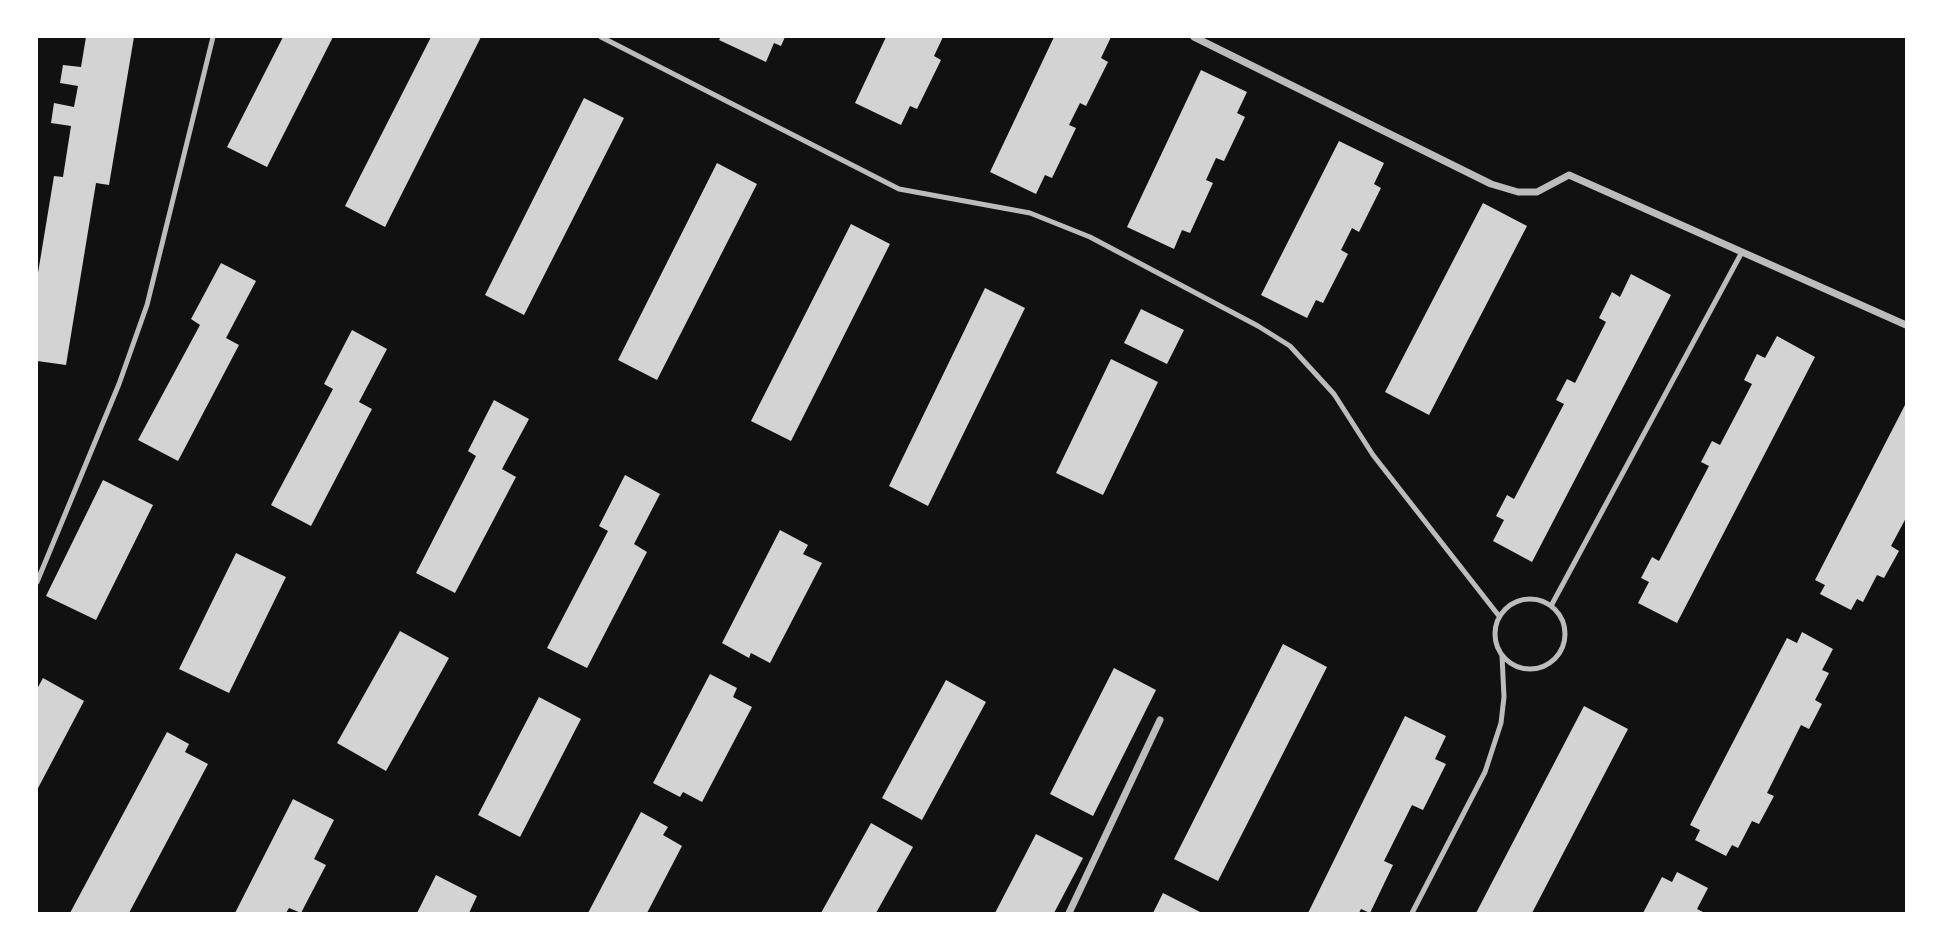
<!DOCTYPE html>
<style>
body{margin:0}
#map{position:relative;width:1943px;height:950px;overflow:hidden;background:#111;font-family:"Nunito Sans",sans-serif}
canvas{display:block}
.frame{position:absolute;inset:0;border:38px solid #fff;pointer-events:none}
</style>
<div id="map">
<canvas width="1943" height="950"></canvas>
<div class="frame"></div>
</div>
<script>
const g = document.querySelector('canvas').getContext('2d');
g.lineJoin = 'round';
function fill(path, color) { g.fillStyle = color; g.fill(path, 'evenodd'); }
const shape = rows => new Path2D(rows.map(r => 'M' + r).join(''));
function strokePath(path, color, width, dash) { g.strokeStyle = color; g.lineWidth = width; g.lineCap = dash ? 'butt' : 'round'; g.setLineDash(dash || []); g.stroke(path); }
const building = shape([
 [86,37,134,37,109,185,96,183,66,365,37,361,37,279,54,176,63,177,71,126,51,123,54,103,74,107,78,86,60,83,63,65,81,67],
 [283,37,333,37,267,167,227,147],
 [431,37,481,37,385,227,345,206],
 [721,37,785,37,781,46,774,43,766,62,719,40],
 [886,37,943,37,934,56,941,60,917,109,910,106,901,125,855,103],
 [1054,37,1111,37,1101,58,1108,62,1086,106,1080,103,1069,125,1076,128,1052,178,1045,175,1036,194,990,172],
 [1201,70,1247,92,1237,113,1245,117,1224,161,1216,158,1206,180,1213,183,1190,233,1182,230,1174,249,1127,227],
 [584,98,624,118,524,315,485,295],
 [1339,141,1384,163,1374,184,1381,188,1359,232,1352,228,1341,250,1348,254,1323,303,1316,300,1307,318,1261,295],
 [717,163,757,184,657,380,618,360],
 [1483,203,1527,226,1429,415,1385,392],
 [851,224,890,244,791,441,751,421],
 [221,263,256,281,226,338,239,345,178,461,138,440,200,325,191,319],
 [1631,274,1671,295,1532,562,1493,541,1504,520,1496,516,1507,495,1514,499,1564,404,1556,400,1567,379,1575,383,1606,322,1599,318,1612,292,1620,297],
 [985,288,1025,308,928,506,889,486],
 [1141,309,1184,330,1167,364,1124,343],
 [352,330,387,349,359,402,372,409,311,526,271,505,333,389,324,384],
 [1777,336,1815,357,1677,623,1638,603,1649,582,1641,578,1652,557,1659,561,1709,466,1701,462,1712,441,1720,445,1752,384,1744,380,1757,354,1765,358],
 [1111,359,1158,382,1103,495,1056,473],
 [494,400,529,419,502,469,516,477,455,593,416,573,476,456,468,451],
 [1906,403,1906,518,1891,546,1899,551,1884,578,1877,575,1863,602,1857,599,1851,610,1820,594,1825,585,1815,580],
 [625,475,660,494,634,544,647,552,587,668,547,648,608,531,599,526],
 [103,480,153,505,96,620,46,596],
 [780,530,808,545,803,554,822,563,770,663,751,653,749,658,722,643],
 [236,553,286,577,229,693,179,669],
 [400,631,449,658,386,771,337,743],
 [1802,632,1833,649,1822,670,1829,673,1815,700,1822,704,1809,729,1801,725,1767,793,1774,796,1759,824,1752,821,1738,848,1732,845,1726,856,1695,840,1700,830,1690,825,1787,638,1797,643],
 [1283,644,1327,667,1218,881,1174,859],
 [1114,668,1156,690,1093,816,1050,794],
 [710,674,737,688,733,697,752,707,702,802,683,792,680,797,653,783],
 [43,678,84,701,37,790,37,689],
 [946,680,986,702,922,820,882,798],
 [539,697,581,719,520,837,478,815],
 [1584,706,1628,729,1532,913,1476,913],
 [1405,716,1446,736,1435,759,1446,764,1423,810,1412,805,1384,861,1393,865,1370,913,1361,909,1359,913,1308,913],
 [167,732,189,744,185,752,208,764,129,913,70,913],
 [293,799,334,820,314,859,326,865,301,913,289,908,286,913,235,913],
 [641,812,668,827,663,835,682,846,647,913,588,913],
 [871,823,913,847,876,913,821,913],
 [1036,834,1083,858,1054,913,995,913],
 [1677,872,1708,888,1697,909,1705,913,1643,913,1662,877,1672,882],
 [436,875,477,896,469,913,417,913],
 [1163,893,1202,913,1153,913]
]);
const service = shape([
 [601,37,899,189,1030,213,1090,237,1258,326,1290,346,1334,394,1373,455,1499,616],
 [37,582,119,384,147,305,213,37],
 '1495 634a35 35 0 1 1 70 0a35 35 0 1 1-70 0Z',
 [1551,606,1742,252],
 [1412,913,1485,772,1501,723,1504,697,1502,656]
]);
const minor = shape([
 [1194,37,1491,184,1518,192,1537,192,1569,175,1906,325],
 [1069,913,1160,720]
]);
fill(building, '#d3d3d3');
strokePath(service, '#bcbcbc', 5);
strokePath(minor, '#bcbcbc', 7);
</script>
